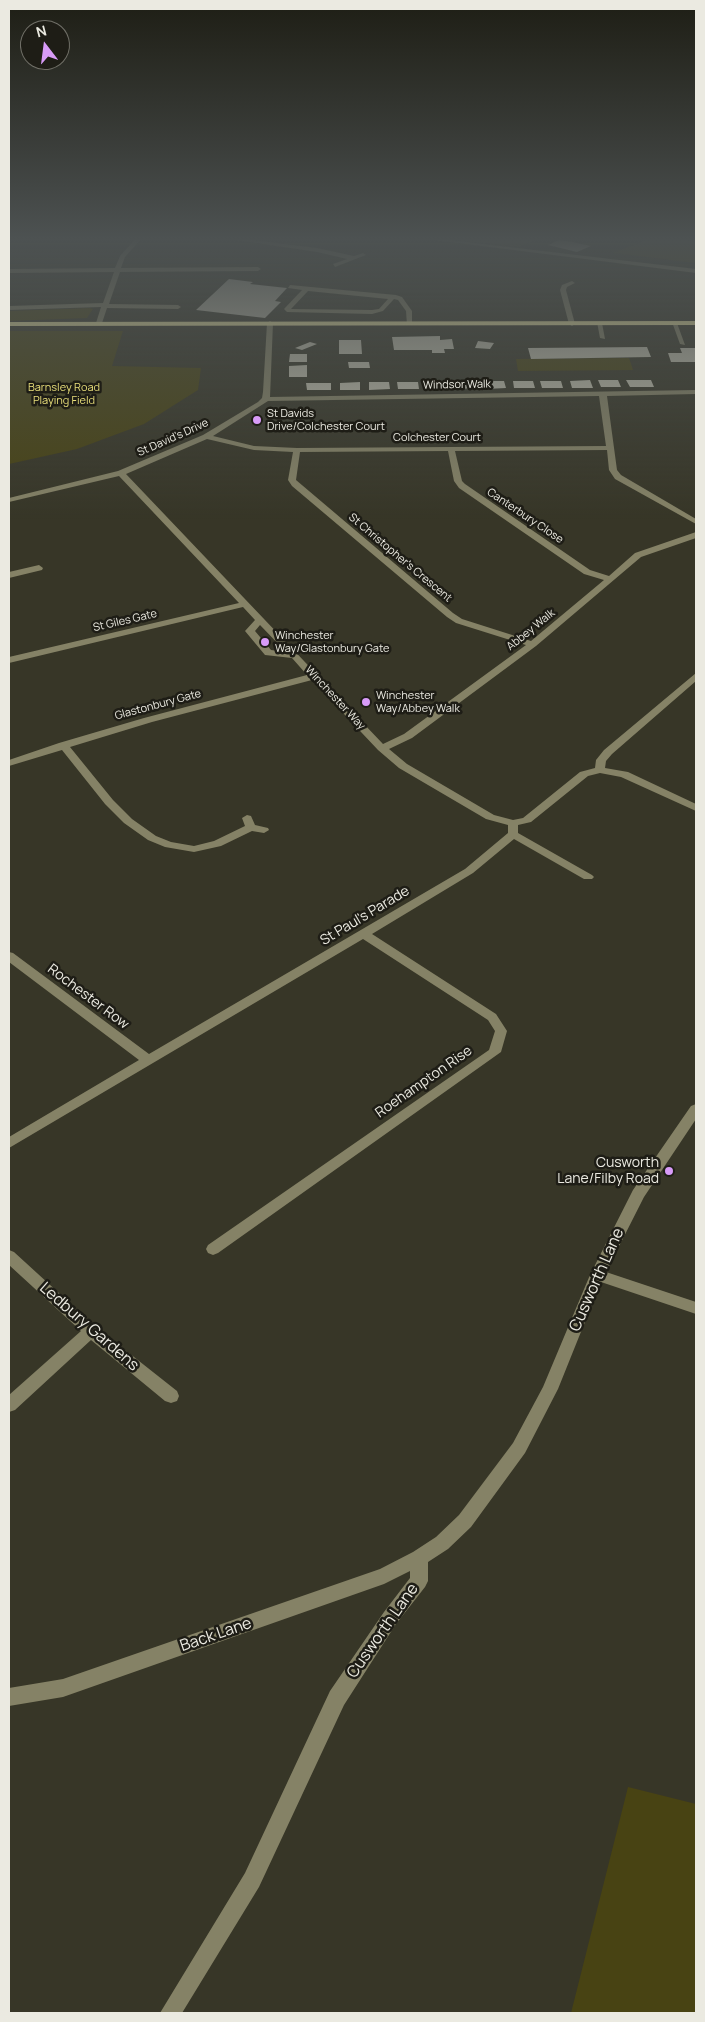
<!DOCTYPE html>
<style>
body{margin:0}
#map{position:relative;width:705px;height:2022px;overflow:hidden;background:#373627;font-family:Manrope,sans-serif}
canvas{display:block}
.frame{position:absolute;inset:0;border:10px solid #ebeae1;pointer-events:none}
.north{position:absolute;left:20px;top:20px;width:50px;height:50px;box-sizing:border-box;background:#1e1d16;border:1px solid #706f67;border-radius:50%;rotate:345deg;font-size:14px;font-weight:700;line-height:20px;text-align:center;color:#ebeae1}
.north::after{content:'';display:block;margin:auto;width:18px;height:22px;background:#d89bf8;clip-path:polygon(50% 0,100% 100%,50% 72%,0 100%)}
</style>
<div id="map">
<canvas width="705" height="2022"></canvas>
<div class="frame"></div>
<div class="north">N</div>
</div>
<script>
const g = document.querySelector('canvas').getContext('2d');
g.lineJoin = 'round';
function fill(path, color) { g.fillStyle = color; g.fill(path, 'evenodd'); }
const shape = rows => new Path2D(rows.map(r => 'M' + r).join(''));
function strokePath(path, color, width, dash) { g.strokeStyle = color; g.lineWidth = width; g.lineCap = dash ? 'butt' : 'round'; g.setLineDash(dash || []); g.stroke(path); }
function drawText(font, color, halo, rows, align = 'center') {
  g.font = font + ' Manrope,sans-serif'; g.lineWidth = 5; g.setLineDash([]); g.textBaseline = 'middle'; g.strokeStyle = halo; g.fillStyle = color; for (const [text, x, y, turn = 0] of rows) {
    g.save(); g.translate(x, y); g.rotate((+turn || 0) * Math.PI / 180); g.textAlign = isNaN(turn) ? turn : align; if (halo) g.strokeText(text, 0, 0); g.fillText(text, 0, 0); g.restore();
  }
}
const green = shape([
 [431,237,542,237,519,247],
 [655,237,668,237,696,242,696,263,613,253],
 [90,308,93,309,87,318,9,321,9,311],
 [9,331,123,331,112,366,201,368,198,390,144,424,77,449,9,464],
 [629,358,633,370,518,371,516,359],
 [628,1787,696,1804,696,2013,571,2013]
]);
const building = shape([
 [559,240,573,242,591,246,577,252,548,245],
 [229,279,253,282,250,284,287,288,275,301,281,302,265,318,196,310],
 [440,336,440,340,452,339,454,349,444,349,445,353,432,353,432,350,394,350,392,337],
 [339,340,361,340,362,354,339,354],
 [478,341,494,343,490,349,475,348],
 [310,342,317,344,302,350,295,348],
 [647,347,651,357,531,359,528,348],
 [680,348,696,348,696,362,671,362,668,353,682,353],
 [290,354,307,354,307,362,289,362],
 [348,362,369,362,370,368,349,368],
 [307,365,307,377,289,377,289,366],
 [590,380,593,388,572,388,570,381],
 [598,380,618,380,621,387,601,387],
 [626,380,651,380,654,387,630,387],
 [475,381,476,388,456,389,455,382],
 [483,381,504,381,506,388,485,389],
 [513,381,533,381,535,388,514,388],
 [540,381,561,381,563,388,542,388],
 [360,382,360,390,340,390,340,383],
 [369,382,389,382,390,389,369,390],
 [397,382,418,382,419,389,398,389],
 [426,382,446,382,448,389,427,389],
 [306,383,331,383,331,390,307,390]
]);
const minor = shape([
 [137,237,143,237,125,257,121,268,258,267,261,269,258,271,120,272,109,304,178,305,181,307,178,309,107,308,102,323,99,325,96,323,101,307,9,310,9,306,103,303,114,272,9,273,9,269,115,268,120,256,137,237],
 [216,237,229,237,317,248,354,256,363,253,366,255,335,267,333,264,347,259,317,252,216,237],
 [410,237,424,237,696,269,696,273,410,237],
 [572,281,575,283,567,287,566,290,575,324,572,326,569,324,560,290,562,285,572,281],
 [290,285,396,295,402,297,412,311,412,324,407,325,406,311,398,300,394,299,383,311,372,314,287,312,284,309,302,290,288,288,290,285],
 [308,291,388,299,379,309,372,310,291,309,308,291],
 [270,321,273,323,270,397,696,390,696,394,607,396,617,470,621,475,696,519,696,524,615,479,609,470,607,450,455,451,462,481,465,484,590,570,609,576,635,553,696,532,696,538,641,557,536,646,412,738,389,749,407,764,494,815,513,820,523,818,580,772,595,768,596,760,604,750,696,673,696,681,612,754,606,761,605,768,628,772,696,804,696,811,621,777,600,773,588,776,531,822,518,825,518,833,592,875,594,877,592,879,584,879,514,839,473,873,372,934,496,1014,507,1031,501,1052,218,1253,213,1255,208,1253,206,1249,208,1245,489,1050,495,1031,488,1020,363,939,9,1148,9,1137,139,1060,9,962,9,952,13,953,149,1054,465,869,508,833,508,825,486,819,399,768,378,750,312,680,152,722,70,747,113,800,132,819,156,836,171,842,194,846,214,841,245,826,242,818,247,815,251,816,255,825,268,828,269,830,264,833,252,831,221,846,194,852,165,847,148,840,124,823,105,804,62,750,9,766,9,760,59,743,144,718,307,675,292,658,265,655,245,631,255,620,243,607,9,663,9,657,239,603,119,476,9,502,9,498,118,471,203,435,258,402,262,398,263,392,267,323,270,321],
 [599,396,606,446,297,448,254,446,213,436,268,401,599,396],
 [207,439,254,450,293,452,288,480,292,486,447,617,456,623,526,645,404,734,383,744,126,474,207,439],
 [448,451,454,481,459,488,584,574,604,580,531,641,462,619,453,613,296,480,300,452,448,451],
 [260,625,286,652,271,650,255,631,260,625],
 [597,322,602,323,605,339,600,338,597,322],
 [672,322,677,323,685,345,680,344,672,322],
 [39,565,43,568,42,570,9,578,9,572,39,565],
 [696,1104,696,1119,644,1197,606,1272,696,1302,696,1314,601,1282,558,1389,525,1453,471,1527,448,1549,428,1562,428,1581,425,1587,396,1624,344,1705,259,1887,182,2013,160,2013,245,1873,330,1691,384,1612,410,1578,410,1571,384,1584,63,1697,9,1706,9,1688,63,1679,380,1569,413,1552,436,1537,459,1515,513,1443,543,1387,590,1275,633,1190,691,1106,696,1104],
 [9,1250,14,1252,96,1327,177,1391,179,1396,177,1401,171,1403,165,1401,91,1340,15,1410,9,1412,9,1395,81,1331,9,1265,9,1250]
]);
const highway = shape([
 [689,237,696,237,696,240,690,238,689,237],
 [696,321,696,325,9,326,9,322,696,321]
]);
const markers = [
 [257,420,5,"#d89bf8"],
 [265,642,5,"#d89bf8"],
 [366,702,5,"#d89bf8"],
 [669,1171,5,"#d89bf8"]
];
const farStreetnames = [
 ["Windsor Walk",457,385,-1],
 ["St David's Drive",173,438,-24],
 ["Colchester Court",437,438],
 ["Canterbury Close",525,516,34],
 ["St Christopher's Crescent",400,558,40],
 ["St Giles Gate",125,621,-13],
 ["Abbey Walk",531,630,-39],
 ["Winchester Way",335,698,47],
 ["Glastonbury Gate",158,705,-15]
];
const farParknames = [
 ["Barnsley Road",64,388],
 ["Playing Field",64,401]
];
const farPoinames = [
 ["St Davids",267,414],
 ["Drive/Colchester Court",267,427],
 ["Winchester",275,636],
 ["Way/Glastonbury Gate",275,649],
 ["Winchester",376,696],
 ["Way/Abbey Walk",376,709]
];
const streetNames = [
 ["St Paul's Parade",365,916,-31],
 ["Rochester Row",88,997,37],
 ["Roehampton Rise",424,1082,-35]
];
const poiNames = [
 ["Cusworth",659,1163],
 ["Lane/Filby Road",659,1179]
];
const nearStreetnames = [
 ["Cusworth Lane",597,1280,-66],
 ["Ledbury Gardens",89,1327,41],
 ["Cusworth Lane",383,1631,-55],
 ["Back Lane",216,1635,-19]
];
fill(green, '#484313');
fill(building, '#c0beac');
fill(minor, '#858266');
fill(highway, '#f5eda5');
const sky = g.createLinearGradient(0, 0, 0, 520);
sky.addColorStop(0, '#1e1e15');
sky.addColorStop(0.46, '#4d5252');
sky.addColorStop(1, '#4d525200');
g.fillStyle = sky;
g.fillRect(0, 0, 705, 520);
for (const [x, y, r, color] of markers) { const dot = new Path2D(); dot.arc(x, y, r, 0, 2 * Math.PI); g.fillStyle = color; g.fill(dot); strokePath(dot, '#1e1d16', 2); }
drawText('11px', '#ebeae1', '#1e1d16', farStreetnames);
drawText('11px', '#e8de7a', '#1e1d16', farParknames);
drawText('11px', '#ebeae1', '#1e1d16', farPoinames, 'left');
drawText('14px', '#ebeae1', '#1e1d16', streetNames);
drawText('14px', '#ebeae1', '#1e1d16', poiNames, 'right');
drawText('16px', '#ebeae1', '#1e1d16', nearStreetnames);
</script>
